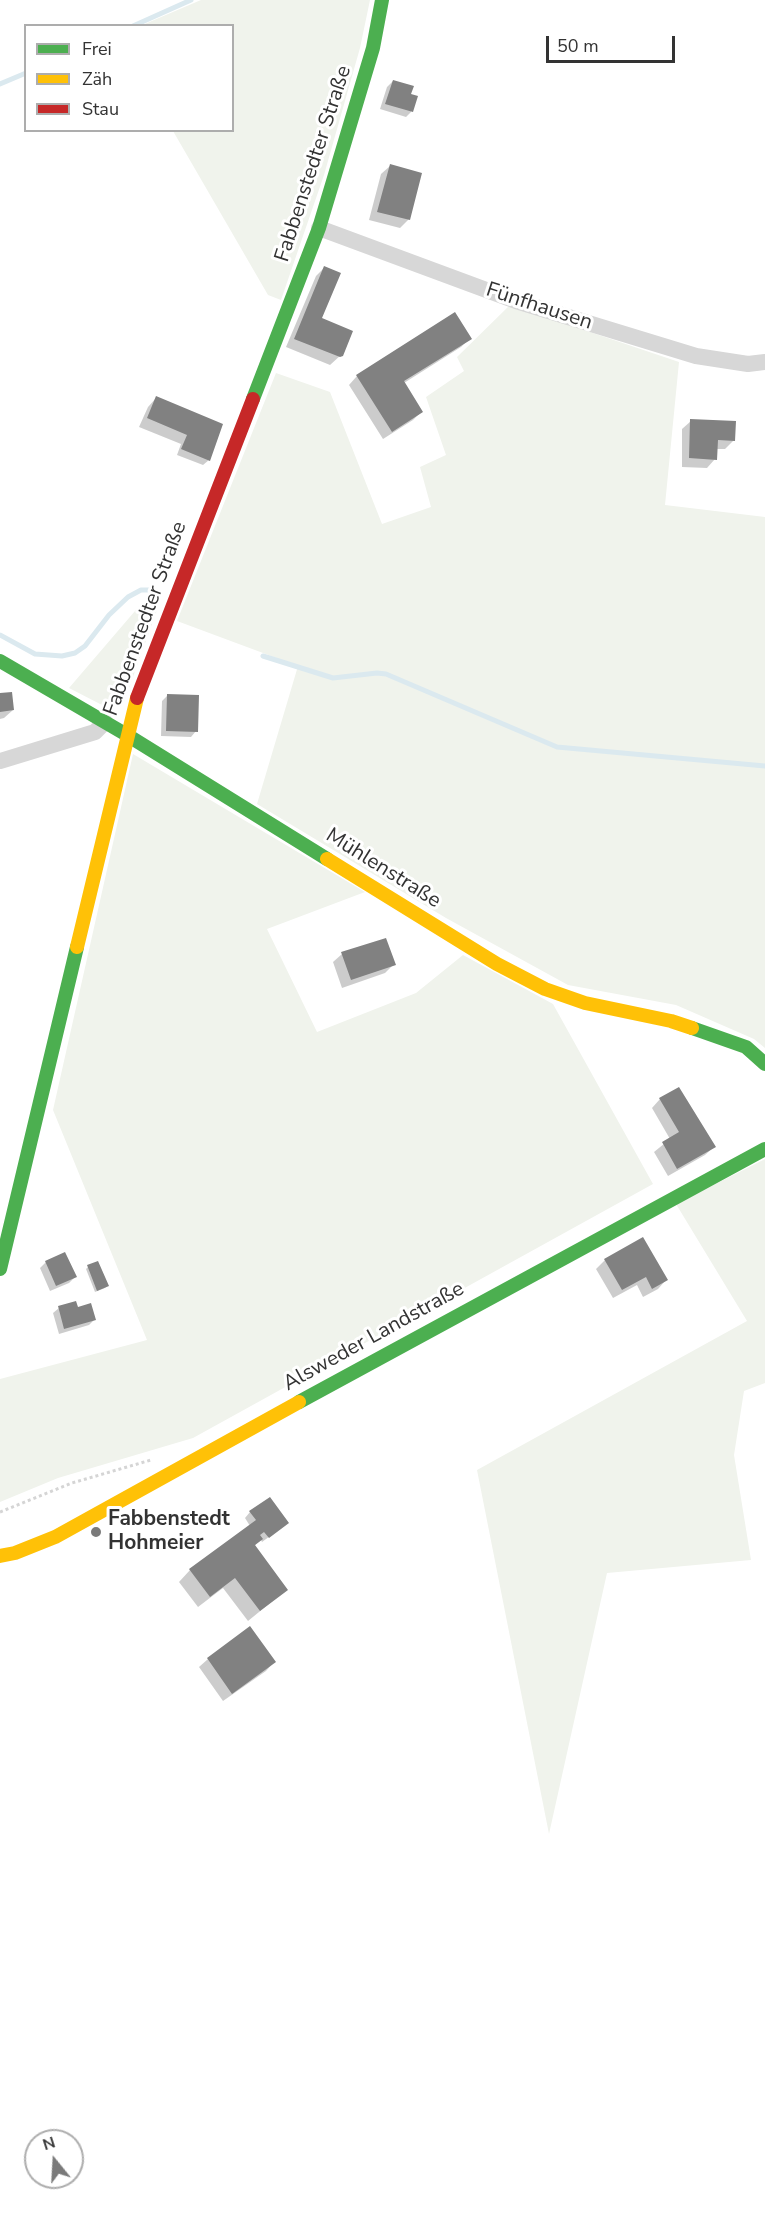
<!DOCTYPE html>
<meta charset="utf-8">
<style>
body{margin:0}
#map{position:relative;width:765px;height:2213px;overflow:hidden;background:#fff;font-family:"Nunito Sans",sans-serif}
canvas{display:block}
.legend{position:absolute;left:24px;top:24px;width:210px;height:108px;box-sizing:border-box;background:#fff;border:2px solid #adadad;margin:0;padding:8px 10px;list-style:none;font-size:18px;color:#333}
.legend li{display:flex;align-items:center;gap:12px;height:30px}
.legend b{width:30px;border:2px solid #adadad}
.north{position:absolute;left:24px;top:2129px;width:60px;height:60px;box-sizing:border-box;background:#fff;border:2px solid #adadad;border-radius:50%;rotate:342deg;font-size:16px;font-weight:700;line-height:24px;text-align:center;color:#333}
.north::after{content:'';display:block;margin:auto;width:21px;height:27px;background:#7a7a7a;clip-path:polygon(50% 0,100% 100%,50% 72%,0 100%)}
.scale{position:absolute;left:546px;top:36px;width:129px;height:27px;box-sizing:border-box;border:3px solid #333;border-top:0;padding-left:8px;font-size:18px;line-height:21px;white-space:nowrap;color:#333;-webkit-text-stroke:4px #fff;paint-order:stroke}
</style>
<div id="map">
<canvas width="765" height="2213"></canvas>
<ul class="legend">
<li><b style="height:8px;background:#4caf50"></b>Frei</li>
<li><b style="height:8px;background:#ffc107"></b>Zäh</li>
<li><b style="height:8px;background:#c62828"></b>Stau</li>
</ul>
<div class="north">N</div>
<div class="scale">50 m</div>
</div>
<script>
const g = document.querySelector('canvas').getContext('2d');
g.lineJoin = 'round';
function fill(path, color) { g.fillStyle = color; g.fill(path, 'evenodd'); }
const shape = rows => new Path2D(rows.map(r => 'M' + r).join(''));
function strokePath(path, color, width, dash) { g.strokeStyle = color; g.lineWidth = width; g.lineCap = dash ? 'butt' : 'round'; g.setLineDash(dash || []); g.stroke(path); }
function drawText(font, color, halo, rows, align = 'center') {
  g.font = font + ' "Nunito Sans",sans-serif'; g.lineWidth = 6; g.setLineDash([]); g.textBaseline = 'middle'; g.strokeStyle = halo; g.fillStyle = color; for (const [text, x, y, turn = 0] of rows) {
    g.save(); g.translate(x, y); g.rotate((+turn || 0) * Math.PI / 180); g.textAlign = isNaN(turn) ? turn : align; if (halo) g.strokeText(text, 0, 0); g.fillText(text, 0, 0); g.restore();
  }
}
const green = shape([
 [201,0,370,0,360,48,324,175,281,300,268,295,173,131,232,130,232,26,140,26],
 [510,305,679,362,665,505,765,517,765,1048,754,1039,676,1005,568,985,446,918,257,804,298,666,177,621,276,373,330,392,382,524,431,507,420,467,446,455,426,397,464,371,457,357],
 [141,604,157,610,124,702,102,705,69,688],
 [133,754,365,892,267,929,317,1032,416,993,463,955,553,1004,653,1184,193,1438,58,1478,0,1502,0,1379,147,1340,53,1110],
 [765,1159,765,1383,744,1391,734,1455,751,1560,607,1573,549,1834,477,1470,747,1321,676,1204]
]);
const shadow = shape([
 [393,81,409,95,416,97,411,112,406,117,380,109,387,87],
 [390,166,409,219,400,228,369,220,381,174],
 [324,268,320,319,341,355,330,365,286,347,316,276],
 [470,338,461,347,404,383,421,412,413,420,383,439,349,385,357,376],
 [156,398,209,460,203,465,177,455,181,444,139,427,148,407],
 [691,421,734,440,725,449,716,449,715,459,707,468,682,467,682,429],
 [0,694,13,710,4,718,0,719],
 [167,696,196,731,191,737,161,736,162,701],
 [342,954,394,964,385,973,342,988,333,962],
 [660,1099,714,1147,705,1155,668,1176,654,1152,670,1139,652,1108],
 [605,1260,666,1280,658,1289,643,1297,637,1285,613,1298,596,1269],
 [46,1262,75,1277,69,1283,50,1291,40,1268],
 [88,1267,107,1286,105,1288,95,1292,86,1269],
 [59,1308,77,1309,94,1320,89,1325,59,1334,53,1313],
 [250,1512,281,1528,262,1542,261,1540,254,1546,286,1590,248,1621,223,1588,198,1607,179,1582,190,1570,250,1526,245,1518],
 [250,1628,274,1662,266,1671,223,1701,199,1667,208,1659]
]);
const stream = shape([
 [133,26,191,0],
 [0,84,26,73],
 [0,635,35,654,62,656,75,653,85,646,109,615,128,597,141,590,155,590],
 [263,656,333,678,377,673,386,674,557,747,765,766]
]);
const building = shape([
 [393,80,414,86,411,94,418,96,413,112,385,104],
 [390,164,422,173,410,220,377,212],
 [324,266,341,273,322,318,353,331,343,356,340,357,294,339],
 [455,312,472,339,404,381,423,412,392,432,356,375],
 [156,396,223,424,210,461,181,449,187,435,147,418],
 [690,419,736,421,735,441,718,440,717,460,689,458],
 [12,692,14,710,0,712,0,693],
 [167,694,199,695,198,732,166,731],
 [386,938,396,965,351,980,341,952],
 [679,1087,716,1147,677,1169,662,1142,679,1132,659,1098],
 [643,1237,668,1280,652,1289,646,1277,622,1290,604,1259],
 [65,1252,77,1277,56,1286,45,1261],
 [98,1261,109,1286,97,1291,87,1265],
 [76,1301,78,1307,91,1303,96,1320,64,1329,58,1306],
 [270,1497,289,1523,269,1538,264,1532,260,1535,263,1539,255,1545,288,1590,260,1611,235,1578,210,1597,189,1569,256,1520,249,1511],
 [250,1626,276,1662,232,1694,207,1658]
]);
const path = shape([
 [0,1512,72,1483,151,1460]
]);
const street = shape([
 [319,228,516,301,696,356,748,364,765,362],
 [0,761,95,732,105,722]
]);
const fast = shape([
 [253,399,319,228,373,48,382,0],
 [0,661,127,735,327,859],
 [692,1028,746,1047,765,1064],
 [0,1269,77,947],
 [299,1402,765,1149]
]);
const slow = shape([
 [327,859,497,964,545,989,585,1003,671,1021,692,1028],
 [77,947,137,698],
 [0,1556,15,1553,55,1537,299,1402]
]);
const jam = shape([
 [137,698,253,399]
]);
const markers = [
 [96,1532,6,"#7a7a7a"]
];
const streetNames = [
 ["Fabbenstedter Straße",314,164,-72],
 ["Fünfhausen",539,307,18],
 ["Fabbenstedter Straße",146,619,-70],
 ["Mühlenstraße",383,869,32],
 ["Alsweder Landstraße",374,1337,-29]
];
const poiNames = [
 ["Fabbenstedt",108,1520],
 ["Hohmeier",108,1544]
];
fill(green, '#f0f3ec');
fill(shadow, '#0003');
strokePath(stream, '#dbe9ef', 5);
fill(building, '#818181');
strokePath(path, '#d5d5d5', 3, [3, 3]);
strokePath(street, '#d7d7d7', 16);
strokePath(fast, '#4caf50', 14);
strokePath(slow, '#ffc107', 14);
strokePath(jam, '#c62828', 14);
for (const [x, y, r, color] of markers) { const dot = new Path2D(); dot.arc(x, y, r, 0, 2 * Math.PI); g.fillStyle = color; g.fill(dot); strokePath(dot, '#fff', 2); }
drawText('21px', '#333', '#fff', streetNames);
drawText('bold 21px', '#333', '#fff', poiNames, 'left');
</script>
